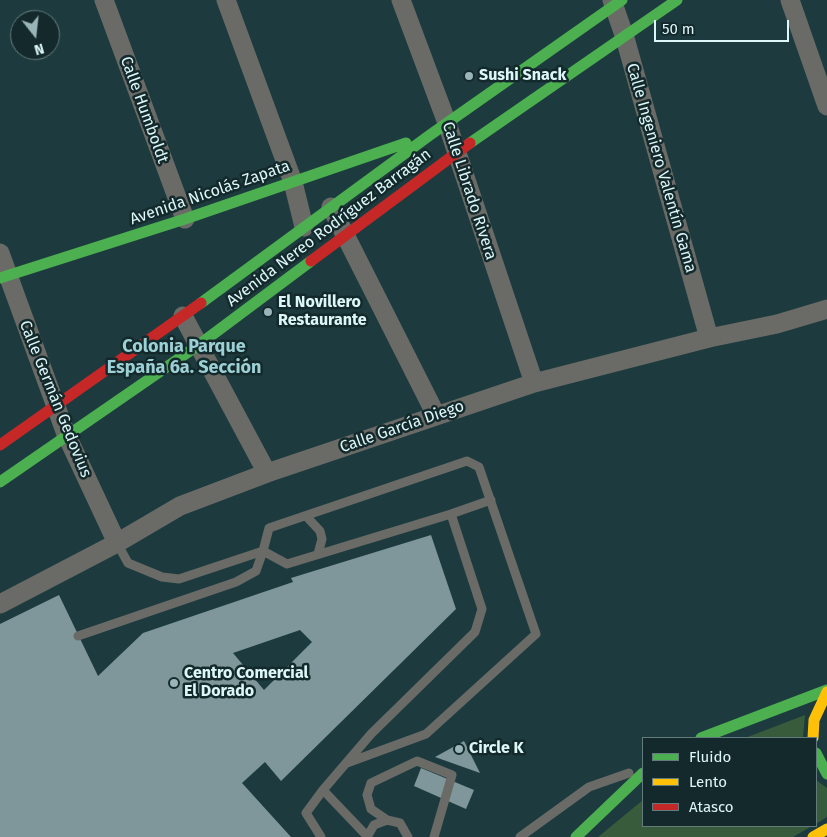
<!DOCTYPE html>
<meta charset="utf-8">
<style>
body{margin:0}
#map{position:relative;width:827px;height:837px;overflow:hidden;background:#1d3b3e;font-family:"Fira Sans",sans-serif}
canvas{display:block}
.legend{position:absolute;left:642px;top:737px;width:175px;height:90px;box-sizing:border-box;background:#14292b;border:1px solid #647b7d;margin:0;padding:6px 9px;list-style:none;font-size:15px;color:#ddf7f9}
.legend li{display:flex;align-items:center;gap:10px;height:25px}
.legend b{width:25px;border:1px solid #647b7d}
.north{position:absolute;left:10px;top:10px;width:50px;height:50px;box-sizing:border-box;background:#14292b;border:1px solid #647b7d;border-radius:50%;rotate:164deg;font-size:14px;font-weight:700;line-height:20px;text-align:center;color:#ddf7f9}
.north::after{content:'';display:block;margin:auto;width:18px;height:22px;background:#9ab5b8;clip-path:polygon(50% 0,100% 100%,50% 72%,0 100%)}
.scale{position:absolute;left:654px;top:20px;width:135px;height:22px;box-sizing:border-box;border:2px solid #ddf7f9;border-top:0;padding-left:6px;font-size:15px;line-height:18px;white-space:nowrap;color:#ddf7f9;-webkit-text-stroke:4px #14292b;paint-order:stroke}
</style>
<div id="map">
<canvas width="827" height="837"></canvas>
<ul class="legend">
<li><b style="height:6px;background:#4caf50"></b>Fluido</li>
<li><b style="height:6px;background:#ffc107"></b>Lento</li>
<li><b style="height:6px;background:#c62828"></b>Atasco</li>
</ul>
<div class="north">N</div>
<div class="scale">50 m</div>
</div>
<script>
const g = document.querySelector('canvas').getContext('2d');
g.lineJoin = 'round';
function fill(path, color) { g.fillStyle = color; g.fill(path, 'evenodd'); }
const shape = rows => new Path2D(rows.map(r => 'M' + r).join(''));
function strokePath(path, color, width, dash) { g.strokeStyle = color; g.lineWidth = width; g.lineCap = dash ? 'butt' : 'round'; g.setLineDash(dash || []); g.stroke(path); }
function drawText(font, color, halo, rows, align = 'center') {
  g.font = font + ' "Fira Sans",sans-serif'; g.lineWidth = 5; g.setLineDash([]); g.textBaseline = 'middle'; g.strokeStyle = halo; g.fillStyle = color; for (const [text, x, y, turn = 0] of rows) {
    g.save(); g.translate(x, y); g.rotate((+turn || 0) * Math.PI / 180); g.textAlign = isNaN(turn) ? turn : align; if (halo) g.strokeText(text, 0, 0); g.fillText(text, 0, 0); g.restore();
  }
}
const green = shape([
 [805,715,803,738,745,738],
 [816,780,827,788,827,817,816,824],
 [643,800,643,826,812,826,793,837,598,837]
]);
const building = shape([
 [431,535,456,609,281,781,265,762,242,783,291,837,0,837,0,624,59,595,98,676,143,633,293,582,291,578],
 [300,630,312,642,264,690,233,653],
 [464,741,480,773,435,757],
 [421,768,474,790,466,809,414,786]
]);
const lane = shape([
 [451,514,491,500],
 [306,516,320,531,322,539,318,554],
 [117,543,128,563,162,577,179,579,263,551],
 [78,636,236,582,256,571,263,551],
 [323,790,367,836],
 [387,820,371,809,367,795,371,783,417,761,452,775,434,837],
 [321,837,306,813,323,790,371,734,475,632,482,609,451,514,287,564,263,551,269,528,467,461,479,467,536,634,426,734,347,763],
 [367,837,374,825,387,820,400,823,408,837],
 [520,837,589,787,629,773]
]);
const street = shape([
 [104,0,185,219],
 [226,0,293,182,304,227],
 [401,0,447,123,534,383],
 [612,0,625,38,709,338],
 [790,0,827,106],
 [331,207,436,415],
 [0,253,66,434,117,543],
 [183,316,267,473],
 [0,604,117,543,180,506,267,473,534,383,709,338,777,324,827,309]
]);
const fast = shape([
 [470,143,677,0],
 [0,278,185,219,406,143],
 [201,303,430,135,622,0],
 [0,482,200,344,311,261],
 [701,738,827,690],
 [816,753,827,774],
 [576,837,643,773]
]);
const slow = shape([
 [813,738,814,720,827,692],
 [813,837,827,829]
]);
const jam = shape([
 [311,261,470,143],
 [0,445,201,303]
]);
const markers = [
 [469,76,5,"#9ab5b8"],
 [268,312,5,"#9ab5b8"],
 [174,683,5,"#9ab5b8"],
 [459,749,5,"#9ab5b8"]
];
const poiNames = [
 ["Sushi Snack",479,76],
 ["El Novillero",278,303],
 ["Restaurante",278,321],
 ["Centro Comercial",184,674],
 ["El Dorado",184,692],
 ["Circle K",469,749]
];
const streetNames = [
 ["Calle Humboldt",144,110,70],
 ["Calle Ingeniero Valentín Gama",661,168,74],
 ["Calle Librado Rivera",469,191,72],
 ["Avenida Nicolás Zapata",210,193,-19],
 ["Avenida Nereo Rodríguez Barragán",329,228,-37],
 ["Calle Germán Gedovius",55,399,68],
 ["Calle García Diego",402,427,-19]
];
const neighbourhoodNames = [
 ["Colonia Parque",184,347],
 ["España 6a. Sección",184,368]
];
fill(green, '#385b3b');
fill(building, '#7f969a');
strokePath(lane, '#6a6b67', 9);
strokePath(street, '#6a6b67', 19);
strokePath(fast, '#4caf50', 11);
strokePath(slow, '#ffc107', 11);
strokePath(jam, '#c62828', 11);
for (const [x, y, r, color] of markers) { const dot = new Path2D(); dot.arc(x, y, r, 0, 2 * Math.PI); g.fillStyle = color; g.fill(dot); strokePath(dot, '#14292b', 2); }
drawText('bold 16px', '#ddf7f9', '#14292b', poiNames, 'left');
drawText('16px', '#ddf7f9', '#14292b', streetNames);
drawText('bold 18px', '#9cd0d5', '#14292b', neighbourhoodNames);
</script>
